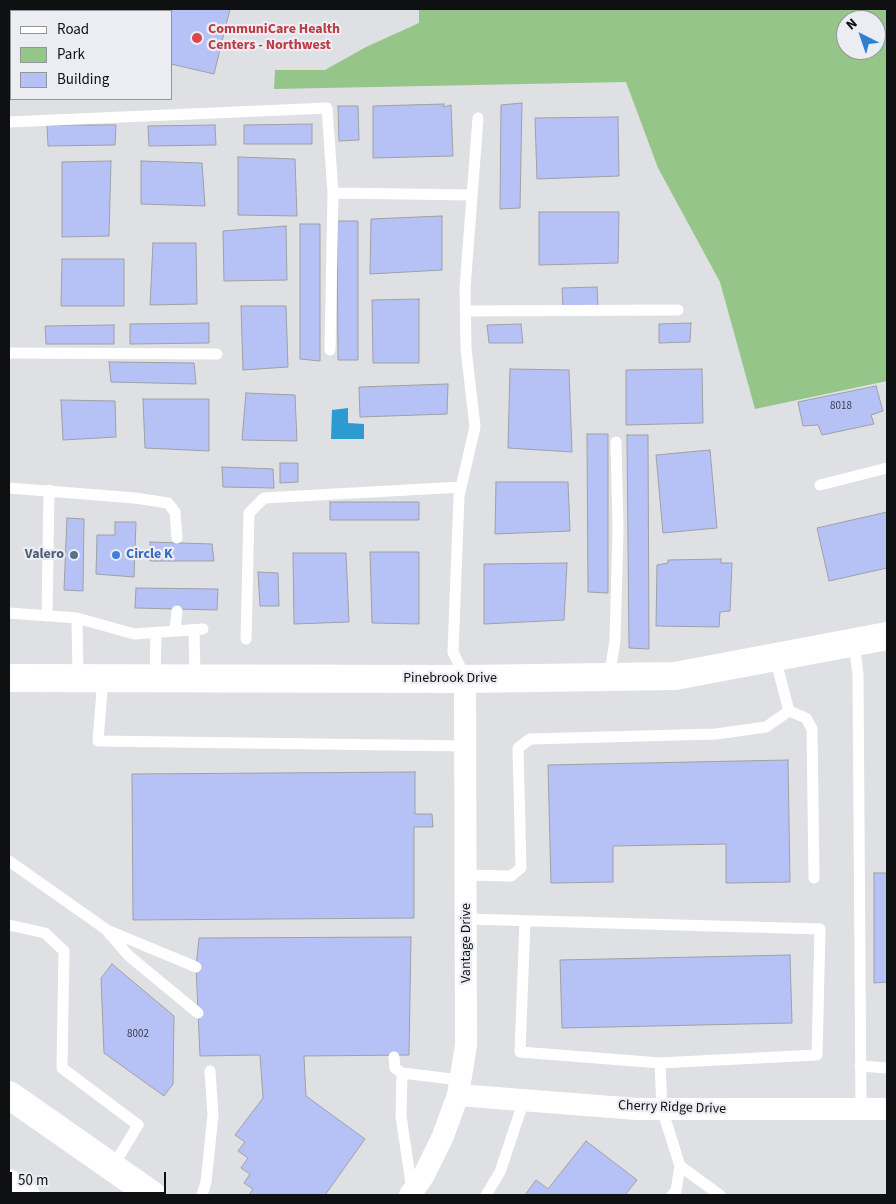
<!DOCTYPE html>
<style>
body{margin:0}
#map{position:relative;width:896px;height:1204px;overflow:hidden;background:#dee0e4;font-family:"Source Sans 3",sans-serif}
canvas{display:block}
.frame{position:absolute;inset:0;border:10px solid #0f1011;pointer-events:none}
.legend{position:absolute;left:10px;top:10px;width:162px;height:90px;box-sizing:border-box;background:#ecedf2;border:1px solid #949598;margin:0;padding:6px 9px;list-style:none;font-size:15px;color:#0f1011}
.legend li{display:flex;align-items:center;gap:10px;height:25px}
.legend b{width:25px;border:1px solid #949598}
.north{position:absolute;left:836px;top:10px;width:50px;height:50px;box-sizing:border-box;background:#ecedf2;border:1px solid #949598;border-radius:50%;rotate:319deg;font-size:14px;font-weight:700;line-height:20px;text-align:center;color:#0f1011}
.north::after{content:'';display:block;margin:auto;width:18px;height:22px;background:#2d81cf;clip-path:polygon(50% 0,100% 100%,50% 72%,0 100%)}
.scale{position:absolute;left:10px;top:1172px;width:156px;height:22px;box-sizing:border-box;border:2px solid #0f1011;border-top:0;padding-left:6px;font-size:15px;line-height:18px;white-space:nowrap;color:#0f1011;-webkit-text-stroke:4px #ecedf2;paint-order:stroke}
</style>
<div id="map">
<canvas width="896" height="1204"></canvas>
<div class="frame"></div>
<ul class="legend">
<li><b style="height:6px;background:#fff"></b>Road</li>
<li><b style="height:14px;background:#96c589"></b>Park</li>
<li><b style="height:14px;background:#b6c2f6"></b>Building</li>
</ul>
<div class="north">N</div>
<div class="scale">50 m</div>
</div>
<script>
const g = document.querySelector('canvas').getContext('2d');
g.lineJoin = 'round';
function fill(path, color) { g.fillStyle = color; g.fill(path, 'evenodd'); }
const shape = rows => new Path2D(rows.map(r => 'M' + r).join(''));
function strokePath(path, color, width, dash) { g.strokeStyle = color; g.lineWidth = width; g.lineCap = dash ? 'butt' : 'round'; g.setLineDash(dash || []); g.stroke(path); }
function drawText(font, color, halo, rows, align = 'center') {
  g.font = font + ' "Source Sans 3",sans-serif'; g.lineWidth = 4.5; g.setLineDash([]); g.textBaseline = 'middle'; g.strokeStyle = halo; g.fillStyle = color; for (const [text, x, y, turn = 0] of rows) {
    g.save(); g.translate(x, y); g.rotate((+turn || 0) * Math.PI / 180); g.textAlign = isNaN(turn) ? turn : align; if (halo) g.strokeText(text, 0, 0); g.fillText(text, 0, 0); g.restore();
  }
}
const green = shape([
 [419,9,887,9,887,381,755,409,720,282,658,168,626,82,274,89,275,70,325,70,366,47,419,23],
 [846,20,876,20,876,50,846,50]
]);
const water = shape([
 [348,408,348,423,364,424,364,439,331,439,332,410]
]);
const building = shape([
 [111,9,230,9,214,74,171,64,171,11,111,11,111,9],
 [522,103,520,208,500,209,501,105,522,103],
 [444,104,443,107,451,105,453,156,373,158,373,106,444,104],
 [338,106,358,106,359,140,339,141,338,106],
 [618,117,619,176,537,179,535,118,618,117],
 [312,124,312,144,244,144,244,125,312,124],
 [47,125,116,125,115,145,48,146,47,125],
 [215,125,216,145,149,146,148,126,215,125],
 [238,157,295,159,297,216,238,215,238,157],
 [111,161,109,236,62,237,62,162,111,161],
 [141,161,202,163,205,206,141,204,141,161],
 [539,212,619,212,618,263,539,265,539,212],
 [442,216,442,270,370,274,371,219,442,216],
 [337,221,358,221,358,360,338,360,337,221],
 [300,224,320,224,320,361,300,359,300,224],
 [286,226,287,280,224,281,223,231,286,226],
 [153,243,196,243,197,304,150,305,153,243],
 [62,259,124,259,124,306,61,306,62,259],
 [597,287,598,306,563,307,562,288,597,287],
 [419,299,419,363,373,363,372,300,419,299],
 [241,306,286,306,288,367,243,370,241,306],
 [209,323,209,343,130,344,130,324,209,323],
 [691,323,690,342,659,343,659,324,691,323],
 [521,324,523,343,489,343,487,325,521,324],
 [114,325,114,344,46,344,45,326,114,325],
 [109,362,194,363,196,384,111,382,109,362],
 [510,369,569,370,572,452,508,448,510,369],
 [702,369,703,423,626,425,626,370,702,369],
 [448,384,447,414,360,417,359,387,448,384],
 [876,386,883,411,871,415,874,424,822,435,818,425,803,426,798,402,876,386],
 [246,393,295,395,297,441,242,440,246,393],
 [143,399,209,399,209,451,145,448,143,399],
 [61,400,115,401,116,437,63,440,61,400],
 [587,434,608,434,608,593,588,592,587,434],
 [627,435,648,435,649,649,629,648,627,435],
 [710,450,717,528,663,533,656,455,710,450],
 [280,463,298,463,298,482,280,483,280,463],
 [222,467,273,469,274,488,223,487,222,467],
 [496,482,568,482,570,531,495,534,496,482],
 [330,502,419,502,419,520,330,520,330,502],
 [887,512,887,568,829,581,817,528,887,512],
 [67,518,84,519,83,591,64,590,67,518],
 [115,522,136,522,134,577,96,574,97,535,115,535,115,522],
 [150,542,212,544,214,561,150,561,150,542],
 [370,552,419,552,419,624,372,623,370,552],
 [293,553,346,553,349,622,294,624,293,553],
 [721,559,721,563,732,563,730,611,720,612,719,627,656,626,657,565,668,563,668,560,721,559],
 [567,563,564,620,484,624,484,564,567,563],
 [258,572,278,573,279,606,260,606,258,572],
 [136,588,218,589,217,610,135,608,136,588],
 [788,760,790,882,726,883,726,844,613,846,613,882,551,883,548,765,788,760],
 [415,772,415,814,432,814,433,827,414,827,414,918,133,920,132,774,415,772],
 [874,873,887,873,887,982,874,983,874,873],
 [411,937,409,1055,304,1056,306,1096,365,1139,325,1195,249,1195,253,1189,244,1183,250,1174,241,1168,248,1158,238,1151,245,1142,235,1135,263,1098,260,1055,200,1056,196,967,199,938,411,937],
 [790,955,792,1023,562,1028,560,960,790,955],
 [112,964,174,1016,173,1084,164,1096,104,1053,101,978,112,964],
 [586,1141,637,1180,625,1195,525,1195,536,1180,548,1189,586,1141]
]);
const service = shape([
 [9,122,327,108,333,193],
 [465,311,678,310],
 [330,350,333,193,472,195],
 [9,353,217,354],
 [820,485,887,468],
 [9,488,135,498,168,503,175,512,177,538],
 [9,613,77,618,134,634,203,629],
 [47,616,49,490],
 [77,618,78,678],
 [194,630,195,678],
 [175,631,177,611],
 [246,639,249,513,264,498,461,487],
 [854,643,858,674,861,1109],
 [775,658,789,711,806,718,812,729,814,878],
 [465,677,453,652,459,496,475,427,466,349,465,288,478,118],
 [103,678,98,741,466,746],
 [155,678,156,633],
 [609,678,615,641,618,529,616,442],
 [9,861,107,930,196,967],
 [467,875,511,876,521,868,518,748,530,739,716,734,766,727,789,711],
 [467,919,820,929,817,1055,660,1063,662,1109,680,1166,676,1191,672,1195],
 [525,921,520,1052,660,1063],
 [9,925,45,933,64,951,62,1068,138,1125,112,1168],
 [108,932,129,956,198,1013],
 [394,1057,395,1068,402,1073,460,1080],
 [860,1066,887,1068],
 [402,1073,401,1116,412,1190],
 [680,1166,720,1195],
 [202,1195,206,1182,213,1115,210,1071],
 [486,1195,500,1172,524,1100]
]);
const minor = shape([
 [458,1095,637,1109,887,1109],
 [410,1195,424,1175,443,1136,458,1095,466,1045,465,679]
]);
const tertiary = shape([
 [9,678,465,679,675,676,887,636]
]);
const secondary = shape([
 [9,1095,152,1195]
]);
const motorway = shape([
 [9,1183,26,1195]
]);
const markers = [
 [197,38,6,"#e0444e"],
 [74,555,5,"#5c6f8a"],
 [116,555,5,"#3f7fe0"]
];
const numberNames = [
 ["8018",841,407],
 ["8002",138,1035]
];
const healthNames = [
 ["CommuniCare Health",208,30],
 ["Centers - Northwest",208,46]
];
const serviceNames = [
 ["Valero",64,555]
];
const shopNames = [
 ["Circle K",126,555]
];
const streetNames = [
 ["Pinebrook Drive",450,679],
 ["Vantage Drive",467,943,-90],
 ["Cherry Ridge Drive",672,1108,2]
];
fill(green, '#96c589');
fill(water, '#2e9bd0');
fill(building, '#b6c2f6');
strokePath(building, '#9fa0a4', 1);
strokePath(service, '#fff', 11);
strokePath(minor, '#fff', 22);
strokePath(tertiary, '#fff', 28);
strokePath(secondary, '#fff', 28);
strokePath(motorway, '#fff', 28);
for (const [x, y, r, color] of markers) { const dot = new Path2D(); dot.arc(x, y, r, 0, 2 * Math.PI); g.fillStyle = color; g.fill(dot); strokePath(dot, '#ecedf2', 2); }
drawText('11px', '#393c4a', null, numberNames);
drawText('bold 14px', '#be3a42', '#ecedf2', healthNames, 'left');
drawText('bold 14px', '#4e5e75', '#ecedf2', serviceNames, 'right');
drawText('bold 14px', '#366cbe', '#ecedf2', shopNames, 'left');
drawText('14px', '#0f1011', '#ecedf2', streetNames);
</script>
